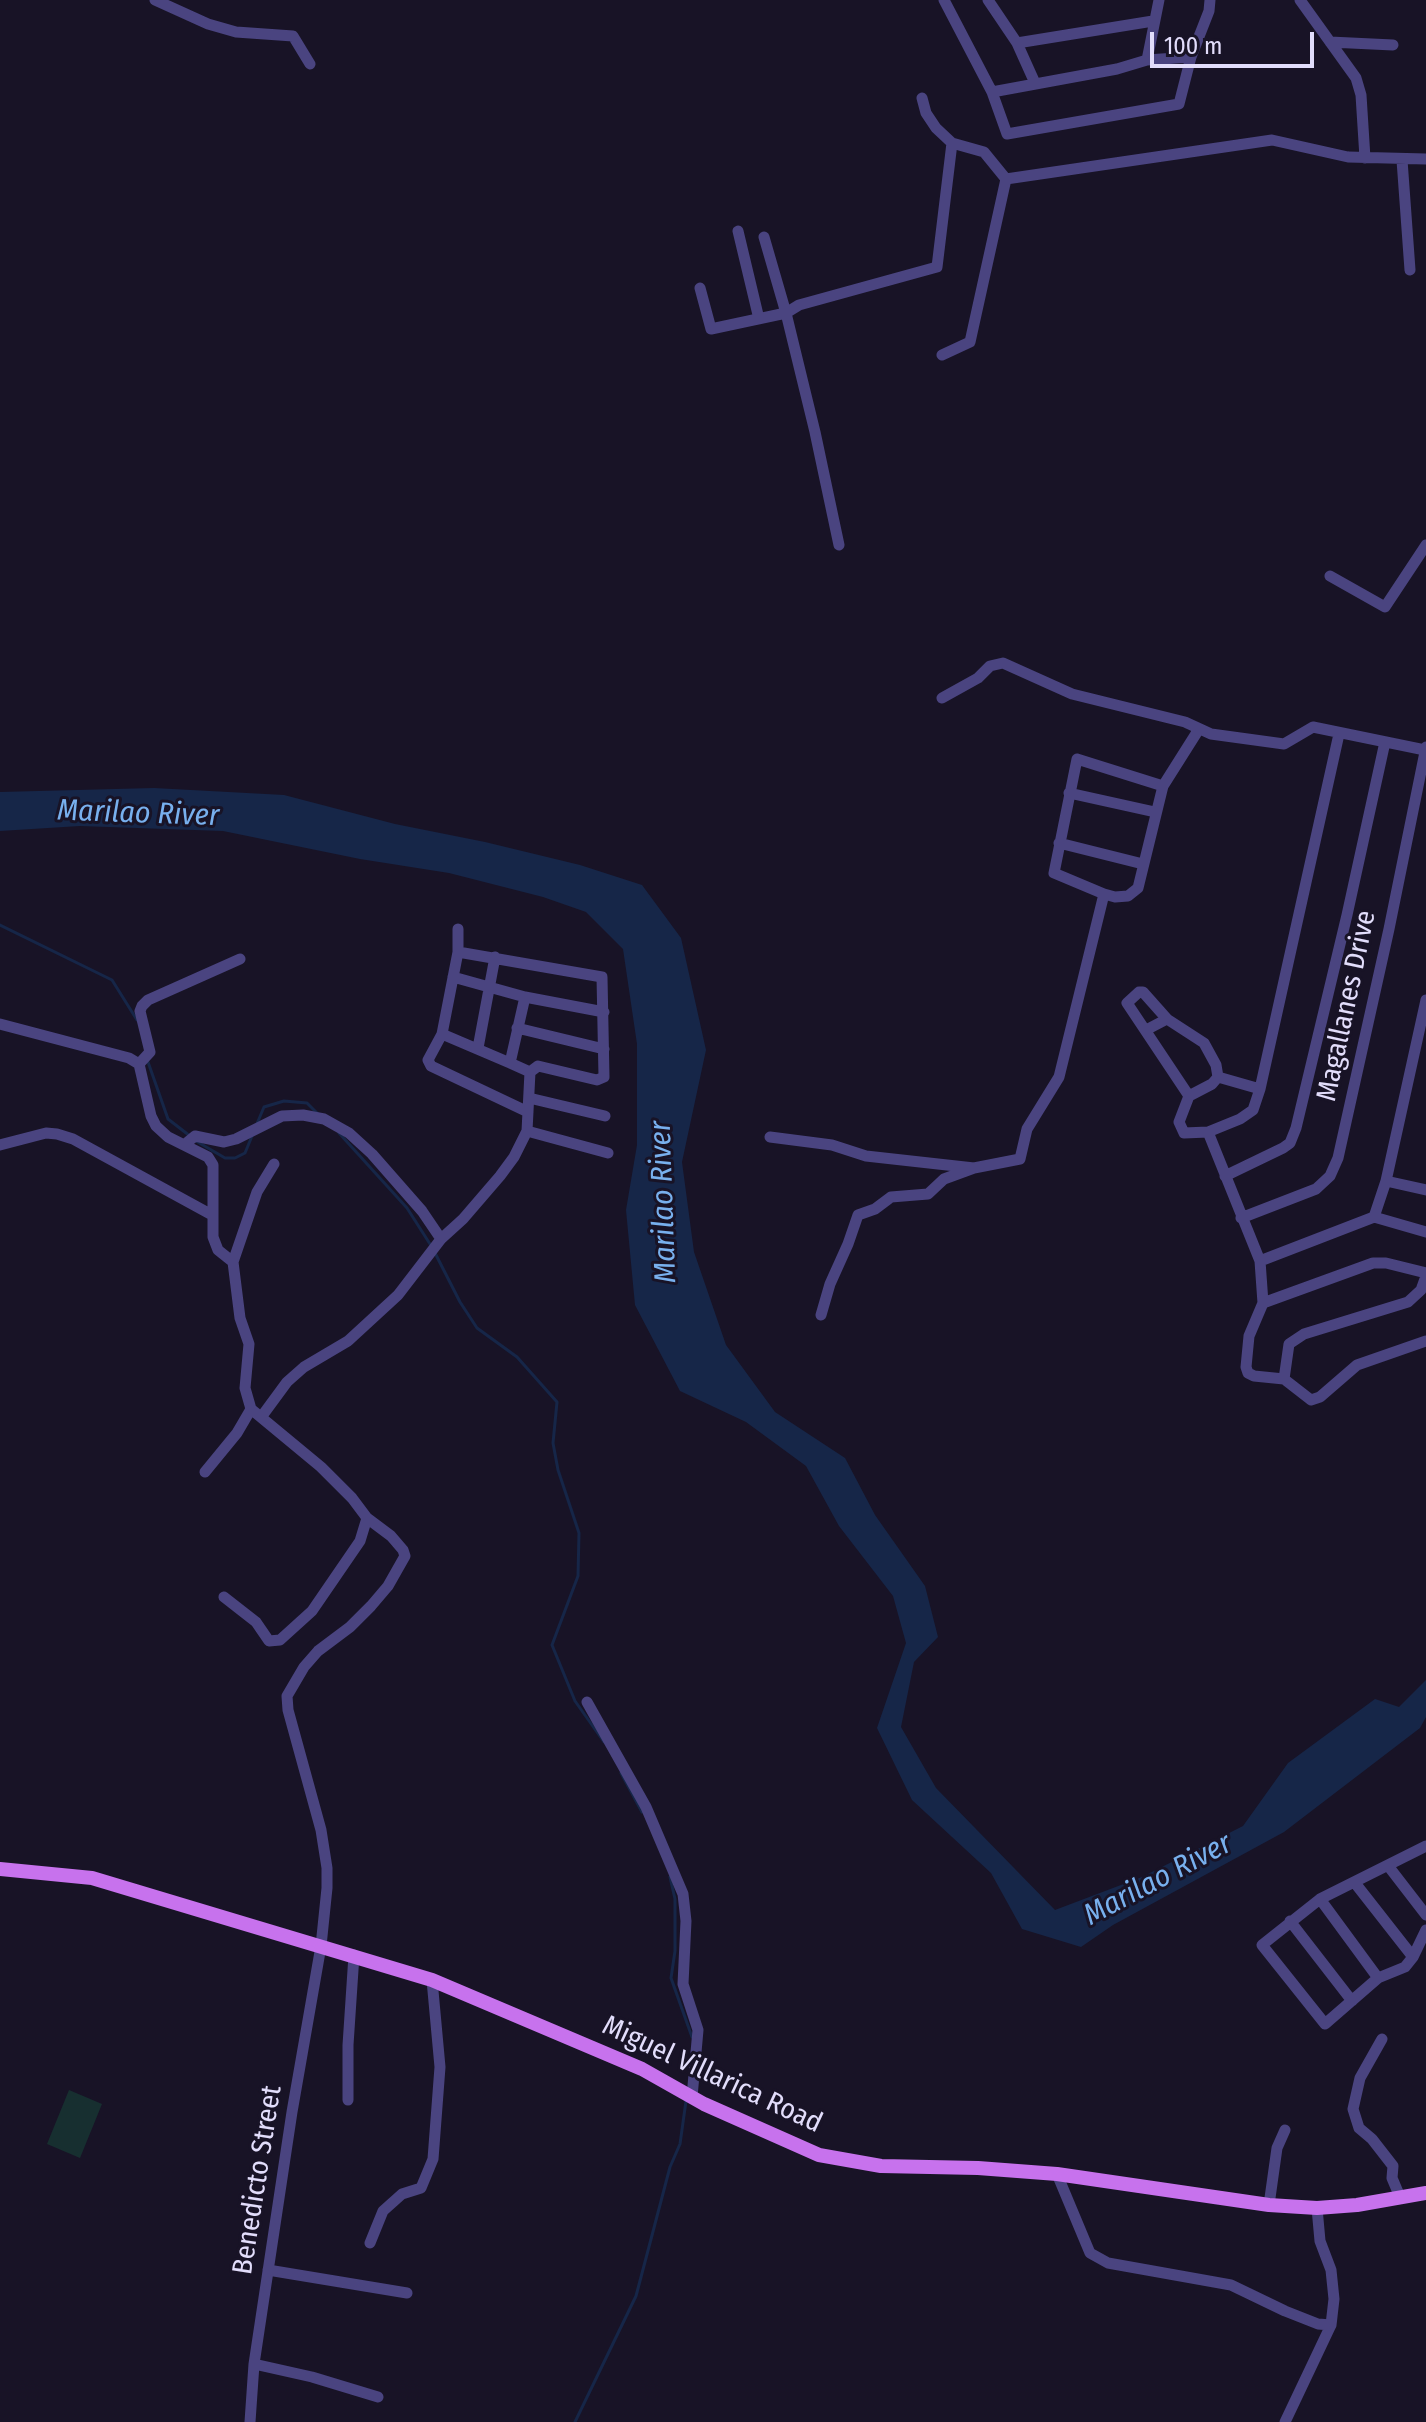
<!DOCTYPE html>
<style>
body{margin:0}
#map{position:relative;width:1426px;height:2422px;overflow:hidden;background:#181326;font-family:"Fira Sans Condensed",sans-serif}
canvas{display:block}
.scale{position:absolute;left:1150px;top:32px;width:164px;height:36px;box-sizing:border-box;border:4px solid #e2ddfb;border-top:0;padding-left:10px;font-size:24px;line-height:28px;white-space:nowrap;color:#e2ddfb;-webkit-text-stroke:6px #181326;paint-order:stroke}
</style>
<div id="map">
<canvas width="1426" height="2422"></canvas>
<div class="scale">100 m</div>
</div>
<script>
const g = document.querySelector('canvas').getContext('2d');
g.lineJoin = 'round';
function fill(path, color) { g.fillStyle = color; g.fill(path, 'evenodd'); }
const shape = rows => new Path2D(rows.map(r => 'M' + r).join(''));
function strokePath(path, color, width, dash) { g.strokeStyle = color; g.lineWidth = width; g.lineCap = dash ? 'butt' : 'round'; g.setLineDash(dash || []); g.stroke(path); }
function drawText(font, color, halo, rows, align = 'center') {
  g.font = font + ' "Fira Sans Condensed",sans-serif'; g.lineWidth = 6; g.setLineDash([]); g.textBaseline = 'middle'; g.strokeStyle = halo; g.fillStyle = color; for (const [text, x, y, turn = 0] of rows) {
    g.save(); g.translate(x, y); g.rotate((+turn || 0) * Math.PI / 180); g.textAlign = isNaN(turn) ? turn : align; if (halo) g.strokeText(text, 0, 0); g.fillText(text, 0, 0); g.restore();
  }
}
const green = shape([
 [69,2090,102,2104,80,2158,47,2144]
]);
const water = shape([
 [154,788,284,795,395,824,485,842,580,865,642,885,681,938,706,1050,682,1162,694,1252,726,1345,775,1412,845,1458,875,1515,925,1586,938,1637,914,1662,901,1727,936,1788,1055,1910,1142,1877,1243,1826,1288,1763,1375,1699,1399,1707,1426,1680,1426,1717,1420,1728,1284,1832,1113,1925,1081,1947,1022,1929,991,1873,912,1800,877,1728,906,1643,893,1596,839,1526,806,1466,746,1422,680,1391,635,1305,626,1210,637,1145,637,1044,623,949,586,912,543,897,449,873,360,859,223,831,80,826,0,831,0,792]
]);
const stream = shape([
 [0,925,112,980,137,1020],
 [148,1062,168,1119,190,1136],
 [256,1126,264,1107,284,1101,307,1103,319,1115],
 [339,1133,407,1208,430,1244],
 [196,1141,225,1158,235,1158,245,1153,252,1136],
 [434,1251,460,1302,477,1328,517,1357,557,1402,553,1443,558,1470,579,1533,578,1576,552,1645,575,1701,604,1742],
 [621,1773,642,1812],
 [670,1877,675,1899,675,1951,671,1978,692,2037],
 [575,2422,636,2296,670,2167,680,2144,686,2101]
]);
const minor = shape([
 [155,0,208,24,236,32,293,36,310,64],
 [944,0,992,92,1007,134,1179,104,1191,57,1209,11,1210,0],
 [988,0,1017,43,1035,83],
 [1300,0,1356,78,1361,95,1365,158],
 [1330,42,1393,45],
 [1017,43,1153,21],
 [1147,60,1159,0],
 [992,92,1117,69,1147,60,1191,57],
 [922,98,926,113,936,128,952,143],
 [1402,160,1410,270],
 [1006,179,1272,140,1348,157,1426,159],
 [738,231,759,319],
 [700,288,711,329,786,313,764,237],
 [942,355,970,342,1006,179],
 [839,545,815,432,786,313,799,305,937,267,952,143,984,152,1006,179],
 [1330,576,1385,607,1426,545],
 [942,698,978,678,990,666,1003,663,1072,694,1185,722,1211,734,1284,744,1313,727,1425,750],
 [1069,793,1155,812],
 [1059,843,1143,864],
 [1104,894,1054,873,1077,759,1163,786],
 [458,929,458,952,442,1034,510,1063],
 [458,952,602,977,604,1077,597,1080,538,1066,530,1072],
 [525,997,604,1012],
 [0,1024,129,1058,139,1064,151,1116,156,1126,168,1137,208,1157,213,1165,213,1237,218,1250,233,1262,240,1318,249,1344,245,1388,251,1409,321,1467,352,1498,367,1518,391,1536,403,1550,405,1556,388,1586,371,1606,350,1627,318,1651,304,1667,287,1696,288,1710,321,1830,327,1868,327,1888,321,1946,292,2112,254,2364,250,2422],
 [517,1028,604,1049],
 [1146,1030,1167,1019],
 [442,1034,428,1060,431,1066,528,1112],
 [478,1048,495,957],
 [139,1064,150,1052,140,1011,142,1006,148,1000,240,959],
 [1218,1077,1260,1089],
 [1189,1096,1212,1084,1218,1077,1216,1065,1204,1043,1167,1019,1143,992,1139,992,1127,1003,1189,1096,1179,1122,1184,1133,1208,1132,1240,1119,1253,1110,1260,1089,1339,734],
 [529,1098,605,1116],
 [527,1131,608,1153],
 [1208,1132,1260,1261,1263,1303],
 [770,1137,832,1145,866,1156,974,1168],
 [0,1145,46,1133,57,1134,73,1139,212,1215],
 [184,1145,195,1136,224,1142,236,1139,282,1116,303,1115,324,1119,349,1133,372,1154,422,1211,441,1239],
 [1225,1176,1283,1148,1290,1143,1296,1128,1347,915,1385,742],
 [1386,1181,1426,1190],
 [1374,1217,1426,1232],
 [1241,1218,1316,1189,1330,1176,1338,1158,1389,929,1426,747],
 [1260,1261,1374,1217,1386,1181,1426,1000],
 [233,1262,257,1192,274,1164],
 [1426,1273,1386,1263,1373,1263,1263,1303,1249,1336,1246,1367,1248,1373,1254,1376,1284,1379,1311,1400,1320,1397,1357,1365,1426,1341],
 [821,1315,830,1284,848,1244,858,1215,875,1209,891,1197,928,1194,944,1179,974,1168,1020,1159,1027,1129,1059,1077,1104,894,1115,897,1128,896,1138,888,1163,786,1199,729],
 [1284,1379,1289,1344,1304,1334,1408,1302,1421,1290,1426,1276],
 [262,1416,287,1382,304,1367,348,1341,398,1295,441,1239,463,1219,500,1176,514,1157,527,1131,530,1072,510,1063,525,997,453,977],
 [205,1472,237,1433,251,1409],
 [224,1597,256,1622,269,1641,280,1640,312,1611,360,1541,367,1518],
 [587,1702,646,1807,683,1894,686,1921,683,1984,698,2030,692,2097],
 [1426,1846,1320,1899,1262,1945,1325,2024,1378,1978,1405,1967,1413,1957,1426,1930],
 [1389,1867,1426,1915],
 [1355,1883,1413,1957],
 [1320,1899,1378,1978],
 [1290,1921,1352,2001],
 [1382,2039,1360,2078,1353,2109,1359,2128,1372,2139,1393,2166,1392,2178,1400,2197],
 [348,2100,348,2045,354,1955],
 [1057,2174,1090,2253,1108,2263,1231,2285,1285,2311,1318,2324,1331,2325],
 [1269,2205,1277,2148,1285,2130],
 [370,2243,383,2211,402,2194,421,2188,433,2159,440,2067,432,1980],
 [268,2270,407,2293],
 [254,2364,312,2377,378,2397],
 [1285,2422,1331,2325,1334,2299,1331,2270,1320,2241,1317,2208]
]);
const major = shape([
 [0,1869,92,1878,432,1980,642,2069,704,2104,819,2155,881,2166,978,2168,1057,2174,1269,2205,1317,2208,1357,2205,1426,2193]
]);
const streetNames = [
 ["Magallanes Drive",1347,1006,-78],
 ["Miguel Villarica Road",712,2075,25],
 ["Benedicto Street",258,2180,-81]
];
const waterNames = [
 ["Marilao River",138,814,2],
 ["Marilao River",664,1202,-92],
 ["Marilao River",1158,1880,-28]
];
fill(green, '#172f30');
fill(water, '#162648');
strokePath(stream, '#162648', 3);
strokePath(minor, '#4a4480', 11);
strokePath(major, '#c772ed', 14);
drawText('28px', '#e2ddfb', '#181326', streetNames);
drawText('italic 30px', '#78b0ee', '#181326', waterNames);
</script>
